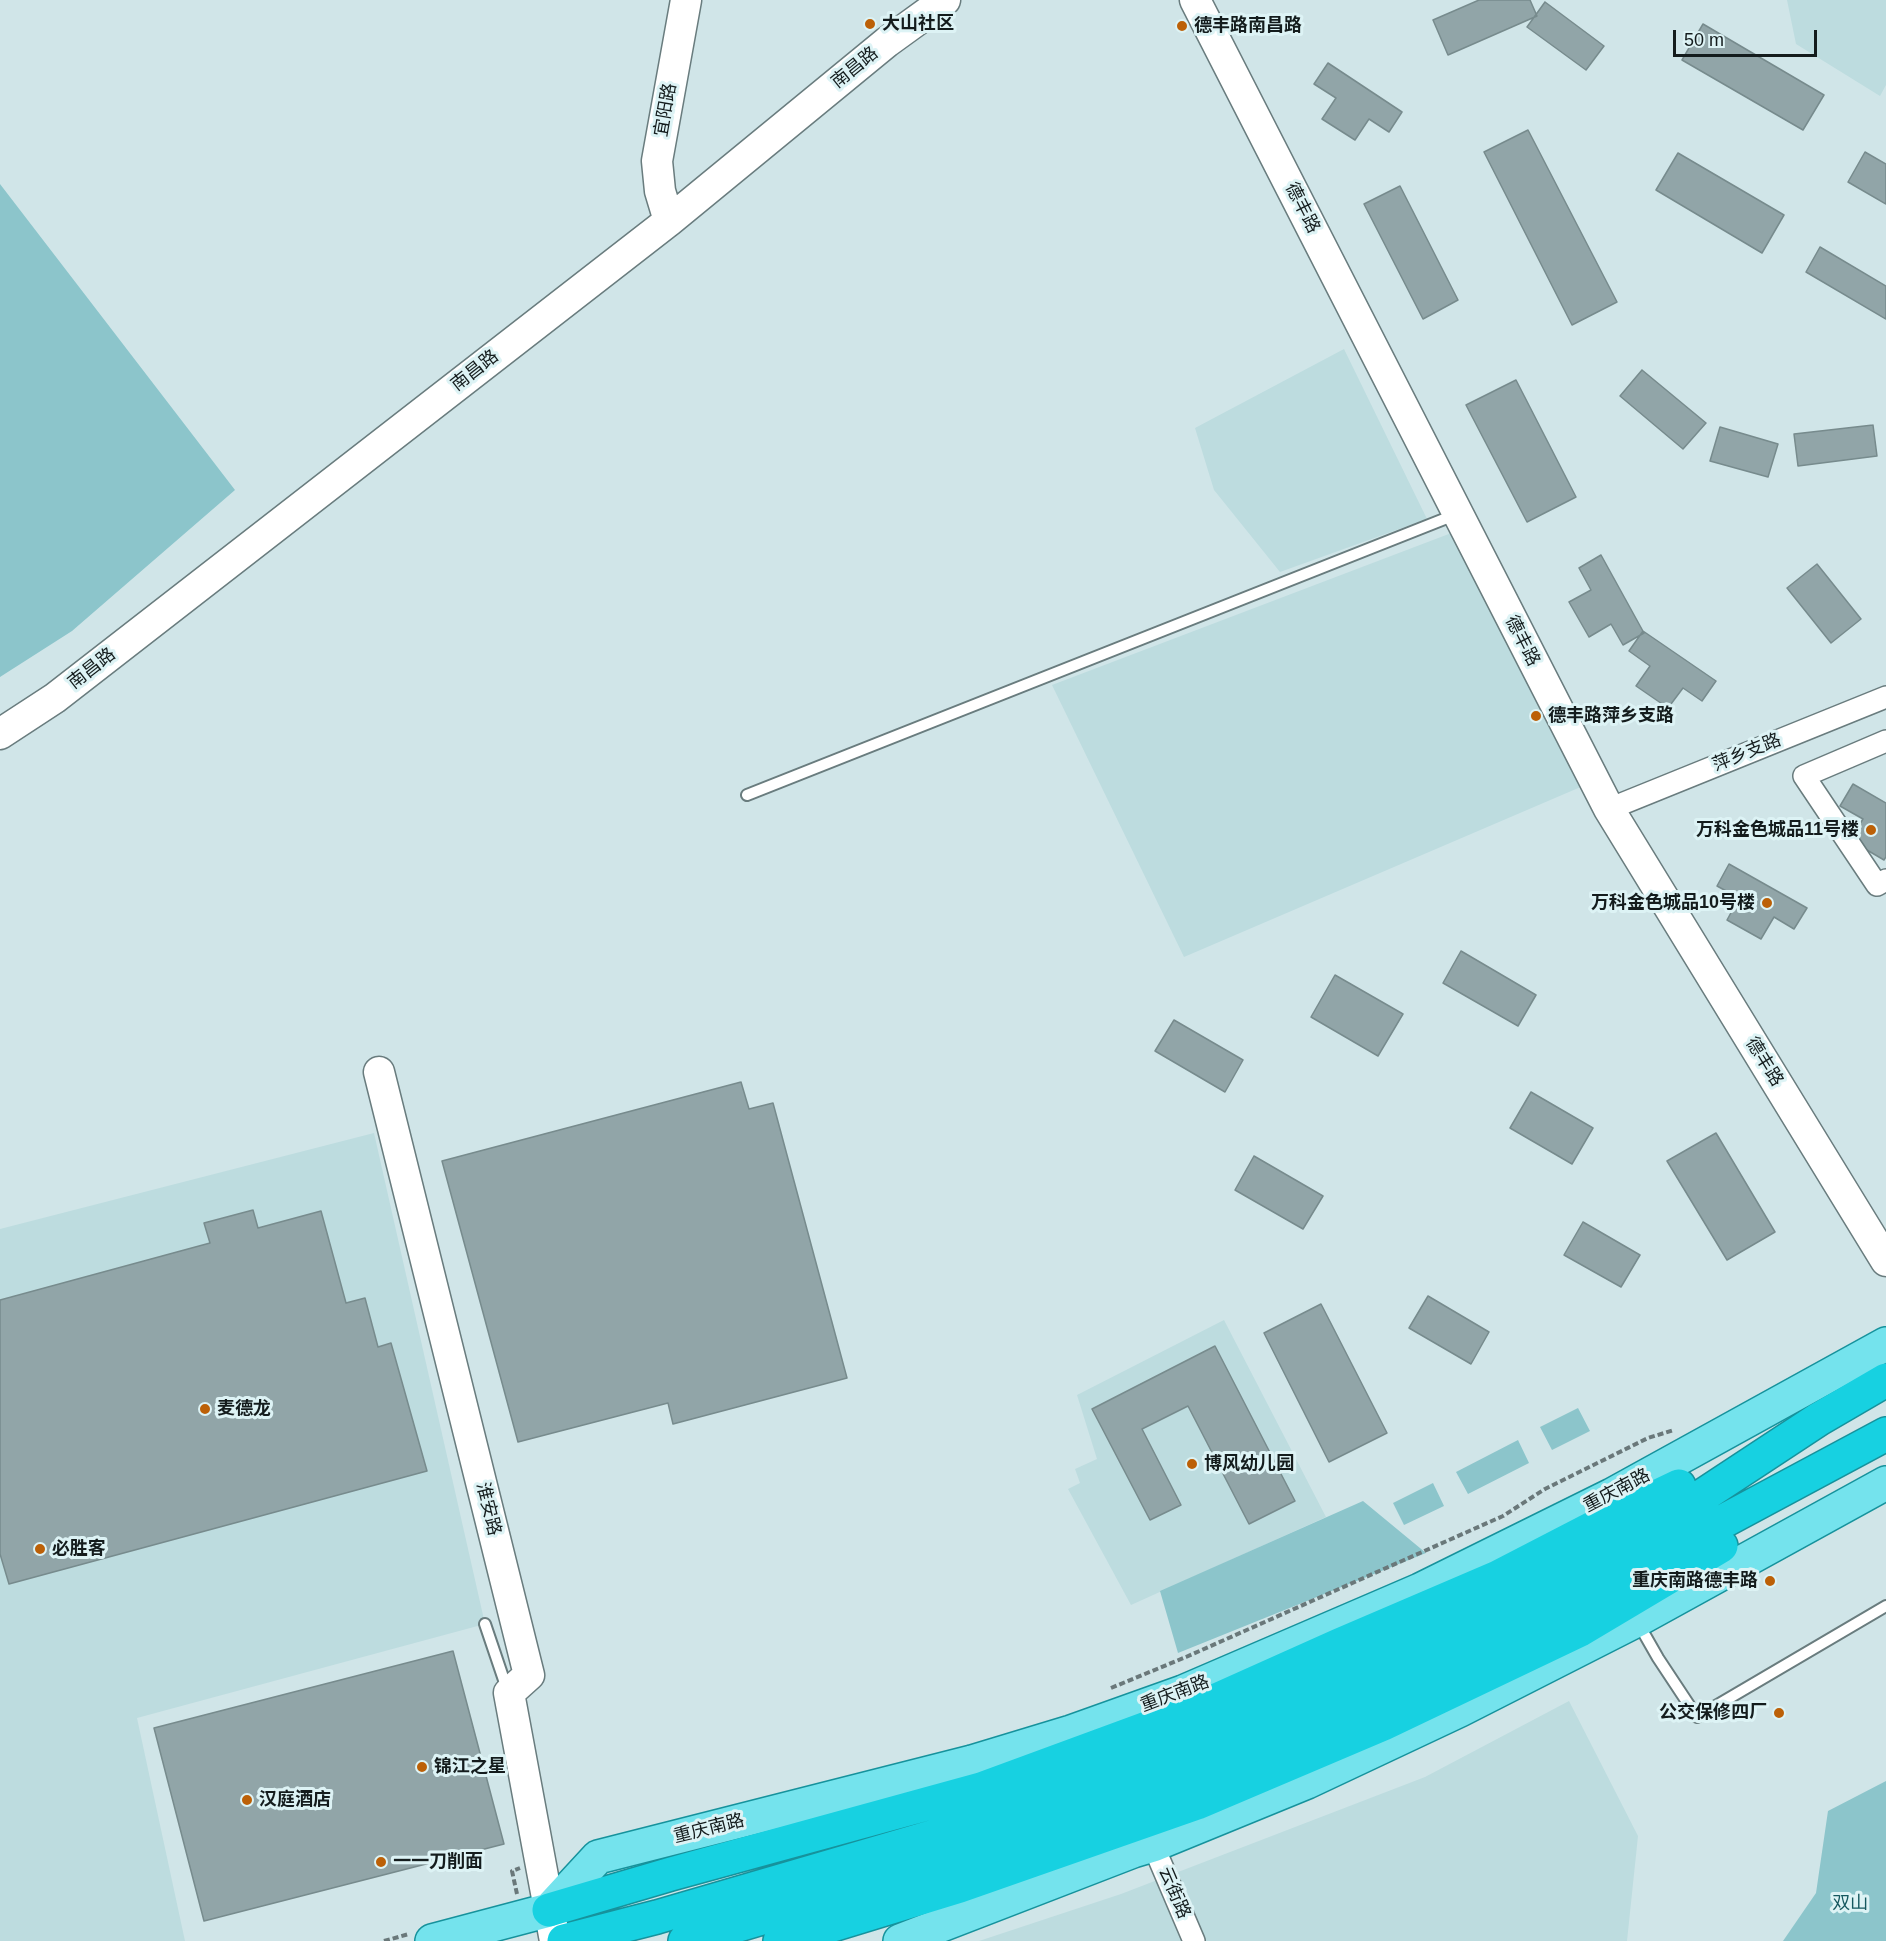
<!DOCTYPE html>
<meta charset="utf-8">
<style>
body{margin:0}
#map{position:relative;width:1886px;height:1941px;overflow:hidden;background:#d0e5e8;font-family:Helvetica,sans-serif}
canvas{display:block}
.scale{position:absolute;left:1673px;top:30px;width:144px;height:27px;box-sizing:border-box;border:3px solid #141c1d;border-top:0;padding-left:8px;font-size:18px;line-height:21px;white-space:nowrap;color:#141c1d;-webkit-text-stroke:4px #ddf3f5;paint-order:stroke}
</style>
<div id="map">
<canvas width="1886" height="1941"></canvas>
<div class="scale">50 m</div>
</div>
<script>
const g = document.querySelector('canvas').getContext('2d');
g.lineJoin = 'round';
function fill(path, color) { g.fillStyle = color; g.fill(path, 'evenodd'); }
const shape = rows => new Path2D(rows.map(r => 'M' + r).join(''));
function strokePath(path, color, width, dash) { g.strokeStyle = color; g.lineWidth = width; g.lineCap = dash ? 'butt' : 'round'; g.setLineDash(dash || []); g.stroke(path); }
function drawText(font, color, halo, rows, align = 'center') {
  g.font = font + ' Helvetica,"Noto Sans SC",sans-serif'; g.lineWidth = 6; g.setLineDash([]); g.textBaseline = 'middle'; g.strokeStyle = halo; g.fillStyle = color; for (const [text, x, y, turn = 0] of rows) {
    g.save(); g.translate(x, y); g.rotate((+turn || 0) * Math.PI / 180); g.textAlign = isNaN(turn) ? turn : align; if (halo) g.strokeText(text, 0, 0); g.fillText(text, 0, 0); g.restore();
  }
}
const built = shape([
 [1787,0,1886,0,1886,85,1880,96,1796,44],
 [1344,349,1427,519,1280,572,1214,490,1195,428],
 [1454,532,1583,786,1184,957,1052,685],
 [374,1133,485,1624,137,1718,185,1941,0,1941,0,1229],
 [1224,1320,1326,1517,1131,1605,1068,1489,1080,1483,1075,1469,1097,1459,1077,1395],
 [1569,1701,1638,1836,1627,1941,979,1941,1121,1894,1425,1777]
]);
const green = shape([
 [0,184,235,490,72,631,0,677],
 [1578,1408,1590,1431,1552,1450,1540,1427],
 [1518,1440,1529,1463,1468,1494,1456,1472],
 [1433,1483,1444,1506,1404,1525,1393,1503],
 [1363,1501,1426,1553,1178,1653,1160,1591],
 [1886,1781,1886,1941,1783,1941,1816,1893,1828,1811]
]);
const building = shape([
 [1479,0,1530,0,1537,16,1448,55,1433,20,1479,0],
 [1545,2,1604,46,1586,70,1527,27,1545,2],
 [1703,24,1824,95,1803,130,1682,60,1703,24],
 [1328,63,1402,112,1389,132,1369,119,1355,140,1322,119,1336,98,1314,84,1328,63],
 [1528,130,1617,302,1572,325,1484,152,1528,130],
 [1865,152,1886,164,1886,204,1848,182,1865,152],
 [1678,153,1784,215,1762,253,1656,190,1678,153],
 [1400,186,1458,300,1423,319,1364,204,1400,186],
 [1820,247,1886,286,1886,319,1806,272,1820,247],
 [1642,370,1706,423,1683,449,1620,396,1642,370],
 [1516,380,1576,497,1527,522,1466,405,1516,380],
 [1873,425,1877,456,1798,466,1794,434,1873,425],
 [1720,427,1778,444,1768,477,1710,461,1720,427],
 [1601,555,1644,633,1623,645,1611,624,1589,637,1569,602,1591,590,1579,568,1601,555],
 [1817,564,1861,619,1831,643,1787,588,1817,564],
 [1643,631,1716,681,1702,701,1683,688,1668,708,1636,686,1650,666,1629,651,1643,631],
 [1853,784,1886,803,1886,857,1884,860,1850,840,1863,819,1840,806,1853,784],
 [1729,864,1807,908,1794,929,1774,917,1761,939,1727,920,1739,898,1717,886,1729,864],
 [1461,951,1536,995,1518,1026,1443,983,1461,951],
 [1335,975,1403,1014,1378,1056,1311,1017,1335,975],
 [1174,1020,1243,1060,1225,1092,1155,1051,1174,1020],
 [741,1082,749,1109,773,1103,847,1378,673,1424,668,1403,518,1442,442,1161,741,1082],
 [1531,1092,1593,1128,1572,1164,1510,1128,1531,1092],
 [1716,1133,1775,1232,1727,1260,1667,1161,1716,1133],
 [1254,1156,1323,1196,1303,1229,1235,1190,1254,1156],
 [253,1210,258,1228,321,1211,346,1303,365,1298,378,1347,391,1343,427,1471,9,1584,0,1554,0,1300,210,1243,204,1223,253,1210],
 [1583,1222,1640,1255,1621,1287,1564,1255,1583,1222],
 [1428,1296,1489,1332,1471,1364,1409,1328,1428,1296],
 [1321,1304,1387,1433,1329,1462,1264,1333,1321,1304],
 [1215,1346,1295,1501,1249,1524,1188,1406,1142,1429,1181,1505,1150,1520,1092,1409,1215,1346],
 [453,1651,504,1844,204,1921,154,1728,453,1651]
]);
const path = shape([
 [1111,1688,1186,1657,1503,1516,1545,1489,1648,1438,1674,1430],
 [517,1894,512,1871,520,1868],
 [384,1941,409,1934]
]);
const lane = shape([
 [747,795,1457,514],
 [1638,1623,1658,1658,1697,1717,1886,1606],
 [485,1624,507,1689]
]);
const street = shape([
 [1886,741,1804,776,1877,885,1886,880],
 [1609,809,1886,697],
 [1153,1845,1194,1941]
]);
const secondary = shape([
 [1195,0,1609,809,1886,1261],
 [669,221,660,191,657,161,686,0],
 [0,734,55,698,669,221,887,42,945,0],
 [379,1072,529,1675,509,1693,555,1941]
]);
const primary = shape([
 [432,1941,549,1910,598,1857,972,1762,1071,1732,1183,1692,1420,1590,1612,1495,1886,1344],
 [900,1941,1133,1851,1153,1845,1307,1782,1460,1710,1637,1620,1886,1483]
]);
const highway = shape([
 [549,1910,671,1874,981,1789,1185,1714,1339,1645,1498,1577,1614,1517,1679,1486],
 [564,1941,657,1917,948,1832,1182,1747,1363,1668,1488,1610,1588,1559,1693,1502,1819,1419,1886,1380],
 [685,1941,952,1861,1193,1775,1377,1695,1502,1637,1623,1575,1886,1434],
 [780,1941,960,1886,1197,1803,1383,1724,1580,1630,1721,1546]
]);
const markers = [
 [870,24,6,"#bc6007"],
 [1182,26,6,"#bc6007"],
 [1536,716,6,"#bc6007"],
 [1871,830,6,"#bc6007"],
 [1767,903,6,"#bc6007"],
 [205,1409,6,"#bc6007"],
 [1192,1464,6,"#bc6007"],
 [40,1549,6,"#bc6007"],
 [1770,1581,6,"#bc6007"],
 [1779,1713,6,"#bc6007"],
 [422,1767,6,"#bc6007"],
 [247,1800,6,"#bc6007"],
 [381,1862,6,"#bc6007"]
];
const poiNames = [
 ["大山社区",882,24],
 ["德丰路南昌路",1194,26],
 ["德丰路萍乡支路",1548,716],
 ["万科金色城品11号楼",1859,830,"right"],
 ["万科金色城品10号楼",1755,903,"right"],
 ["麦德龙",217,1409],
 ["博风幼儿园",1204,1464],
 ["必胜客",52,1549],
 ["重庆南路德丰路",1758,1581,"right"],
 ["公交保修四厂",1767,1713,"right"],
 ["锦江之星",434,1767],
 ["汉庭酒店",259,1800],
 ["一一刀削面",393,1862]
];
const streetNames = [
 ["南昌路",855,68,-39],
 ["宜阳路",666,110,-80],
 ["德丰路",1302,208,63],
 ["南昌路",475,371,-38],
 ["德丰路",1522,641,63],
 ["南昌路",92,669,-38],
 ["萍乡支路",1747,753,-22],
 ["德丰路",1764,1062,58],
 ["重庆南路",1617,1491,-28],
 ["淮安路",488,1509,76],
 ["重庆南路",1175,1694,-21],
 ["重庆南路",709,1829,-14],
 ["云街路",1174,1893,67]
];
const parkNames = [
 ["双山",1850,1904]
];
fill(built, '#bddcdf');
fill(green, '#8cc5cb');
fill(building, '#91a5a8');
strokePath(building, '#778b8d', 1.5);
strokePath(lane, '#697c7e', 14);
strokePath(street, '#697c7e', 24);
strokePath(secondary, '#697c7e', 33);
strokePath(primary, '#16929c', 36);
strokePath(highway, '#16929c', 36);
strokePath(path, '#6a787a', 4, [6, 3]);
strokePath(lane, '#fff', 10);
strokePath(street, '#fff', 21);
strokePath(secondary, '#fff', 30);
strokePath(primary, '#74e3ed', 33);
strokePath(highway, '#17d1e1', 33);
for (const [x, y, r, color] of markers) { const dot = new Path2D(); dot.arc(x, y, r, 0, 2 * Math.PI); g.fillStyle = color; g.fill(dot); strokePath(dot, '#ddf3f5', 2); }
drawText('bold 18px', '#141c1d', '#ddf3f5', poiNames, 'left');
drawText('18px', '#141c1d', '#ddf3f5', streetNames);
drawText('18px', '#15585f', '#ddf3f5', parkNames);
</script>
